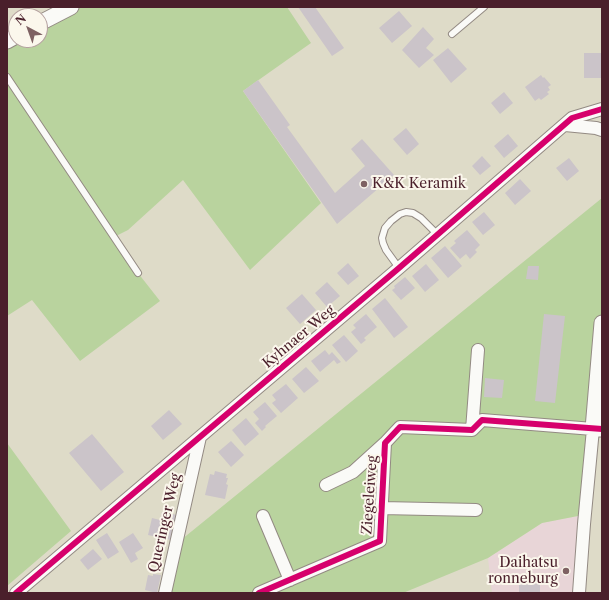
<!DOCTYPE html>
<style>
body{margin:0}
#map{position:relative;width:609px;height:600px;overflow:hidden;background:#dedbc8;font-family:"Libre Caslon Text",serif}
canvas{display:block}
.frame{position:absolute;inset:0;border:8px solid #4a1f2b;pointer-events:none}
.north{position:absolute;left:8px;top:8px;width:40px;height:40px;box-sizing:border-box;background:#fbf7ec;border:1px solid #b4a19f;border-radius:50%;rotate:319deg;font-size:11px;font-weight:700;line-height:16px;text-align:center;color:#4a1f2b}
.north::after{content:'';display:block;margin:auto;width:14px;height:18px;background:#7e6162;clip-path:polygon(50% 0,100% 100%,50% 72%,0 100%)}
</style>
<div id="map">
<canvas width="609" height="600"></canvas>
<div class="frame"></div>
<div class="north">N</div>
</div>
<script>
const g = document.querySelector('canvas').getContext('2d');
g.lineJoin = 'round';
function fill(path, color) { g.fillStyle = color; g.fill(path, 'evenodd'); }
const shape = rows => new Path2D(rows.map(r => 'M' + r).join(''));
function strokePath(path, color, width, dash) { g.strokeStyle = color; g.lineWidth = width; g.lineCap = dash ? 'butt' : 'round'; g.setLineDash(dash || []); g.stroke(path); }
function drawText(font, color, halo, rows, align = 'center') {
  g.font = font + ' "Libre Caslon Text",serif'; g.lineWidth = 4; g.setLineDash([]); g.textBaseline = 'middle'; g.strokeStyle = halo; g.fillStyle = color; for (const [text, x, y, turn = 0] of rows) {
    g.save(); g.translate(x, y); g.rotate((+turn || 0) * Math.PI / 180); g.textAlign = isNaN(turn) ? turn : align; if (halo) g.strokeText(text, 0, 0); g.fillText(text, 0, 0); g.restore();
  }
}
const built = shape([
 [583,515,580,593,492,593,488,558,542,523]
]);
const green = shape([
 [72,7,287,7,311,43,243,91,321,203,250,270,183,180,128,230,114,237,138,273,160,301,80,361,32,300,7,316,7,41,40,40,40,24],
 [602,198,602,327,583,515,542,523,488,558,403,593,165,593,176,544],
 [7,443,71,531,7,586]
]);
const building = shape([
 [298,7,315,7,344,48,332,56],
 [399,11,412,26,392,43,379,28],
 [423,27,434,39,426,48,434,55,419,68,402,50],
 [448,48,467,69,451,83,433,60],
 [584,53,602,53,602,78,584,78],
 [541,75,543,78,544,77,551,85,548,87,550,90,547,92,549,94,541,100,539,98,535,101,525,87],
 [258,80,290,125,287,127,335,193,365,166,351,149,362,139,394,175,337,224,243,91],
 [504,92,513,103,500,114,491,103],
 [406,128,419,144,407,155,393,139],
 [508,134,518,146,504,158,494,146],
 [482,156,491,166,480,175,472,166],
 [569,158,579,171,567,181,556,168],
 [520,179,531,191,515,205,505,193],
 [484,212,495,225,483,235,472,222],
 [467,230,480,245,475,250,477,252,470,259,466,254,460,259,450,248,456,243,454,241],
 [445,246,462,266,448,278,431,258],
 [348,263,359,276,348,285,337,273],
 [426,264,439,280,425,292,412,276],
 [528,266,539,266,538,280,526,279],
 [405,277,415,288,401,300,392,290,395,288,394,286],
 [327,282,340,296,327,307,315,293],
 [302,294,316,310,300,324,286,308],
 [385,298,408,327,394,338,372,309],
 [366,314,377,327,364,338,366,340,361,344,351,332,356,328,353,325],
 [544,314,565,316,555,403,535,401],
 [344,335,358,351,346,362,332,345],
 [325,350,329,355,332,352,341,362,337,364,334,360,320,372,311,361],
 [306,367,319,381,304,393,292,379],
 [485,378,504,380,502,398,484,397],
 [286,384,298,398,281,413,272,403,276,400,272,395],
 [265,402,277,416,265,426,266,427,262,431,255,423,259,419,253,412],
 [169,410,182,424,163,440,151,426],
 [246,418,259,434,245,446,232,430],
 [92,434,124,472,101,491,69,453],
 [231,441,244,455,231,467,218,452],
 [215,471,227,474,226,478,228,478,226,484,228,485,225,499,205,495,210,474,214,475],
 [162,512,177,515,171,540,148,535,152,518,160,520],
 [107,533,119,552,108,559,96,540],
 [133,533,143,548,135,553,138,559,131,563,119,542],
 [93,549,102,559,88,570,80,560],
 [153,574,161,575,157,593,145,590,148,575,153,576],
 [519,580,540,581,540,593,519,593]
]);
const service = shape([
 [452,34,484,7],
 [7,77,138,273],
 [399,268,386,250,383,243,382,238,385,228,391,221,400,214,406,212,413,213,421,218,438,235]
]);
const minor = shape([
 [565,125,596,128,602,130],
 [472,430,478,350],
 [326,485,353,472,385,443],
 [382,508,476,510],
 [263,516,290,580],
 [16,593,399,268,572,118,602,109],
 [165,593,200,437],
 [259,593,380,541,385,443,400,427,472,430,482,420,593,429,584,524,579,593]
]);
const tertiary = shape([
 [40,23,71,7],
 [7,41,16,36],
 [602,323,593,429,602,429]
]);
const cycleway = shape([
 [16,593,399,268,572,118,602,109],
 [259,593,380,541,385,443,400,427,472,430,482,420,602,429]
]);
const markers = [
 [364,184,4,"#7e6162"],
 [566,571,4,"#7e6162"]
];
const poiNames = [
 ["K&K Keramik",372,184],
 ["Daihatsu",558,563,"right"],
 ["ronneburg",558,579,"right"]
];
const streetNames = [
 ["Kyhnaer Weg",299,337,-40],
 ["Ziegeleiweg",370,495,-86],
 ["Queringer Weg",165,523,-77]
];
fill(built, '#e8d5d7');
fill(green, '#b9d39e');
fill(building, '#cbc4c9');
strokePath(service, '#938a83', 8);
strokePath(minor, '#938a83', 14);
strokePath(tertiary, '#938a83', 17);
strokePath(service, '#fafaf7', 6);
strokePath(minor, '#fafaf7', 12);
strokePath(tertiary, '#fafaf7', 15);
strokePath(cycleway, '#d6006c', 6);
for (const [x, y, r, color] of markers) { const dot = new Path2D(); dot.arc(x, y, r, 0, 2 * Math.PI); g.fillStyle = color; g.fill(dot); strokePath(dot, '#fbf7ec', 1.5); }
drawText('14px', '#4a1f2b', '#fbf7ec', poiNames, 'left');
drawText('14px', '#4a1f2b', '#fbf7ec', streetNames);
</script>
